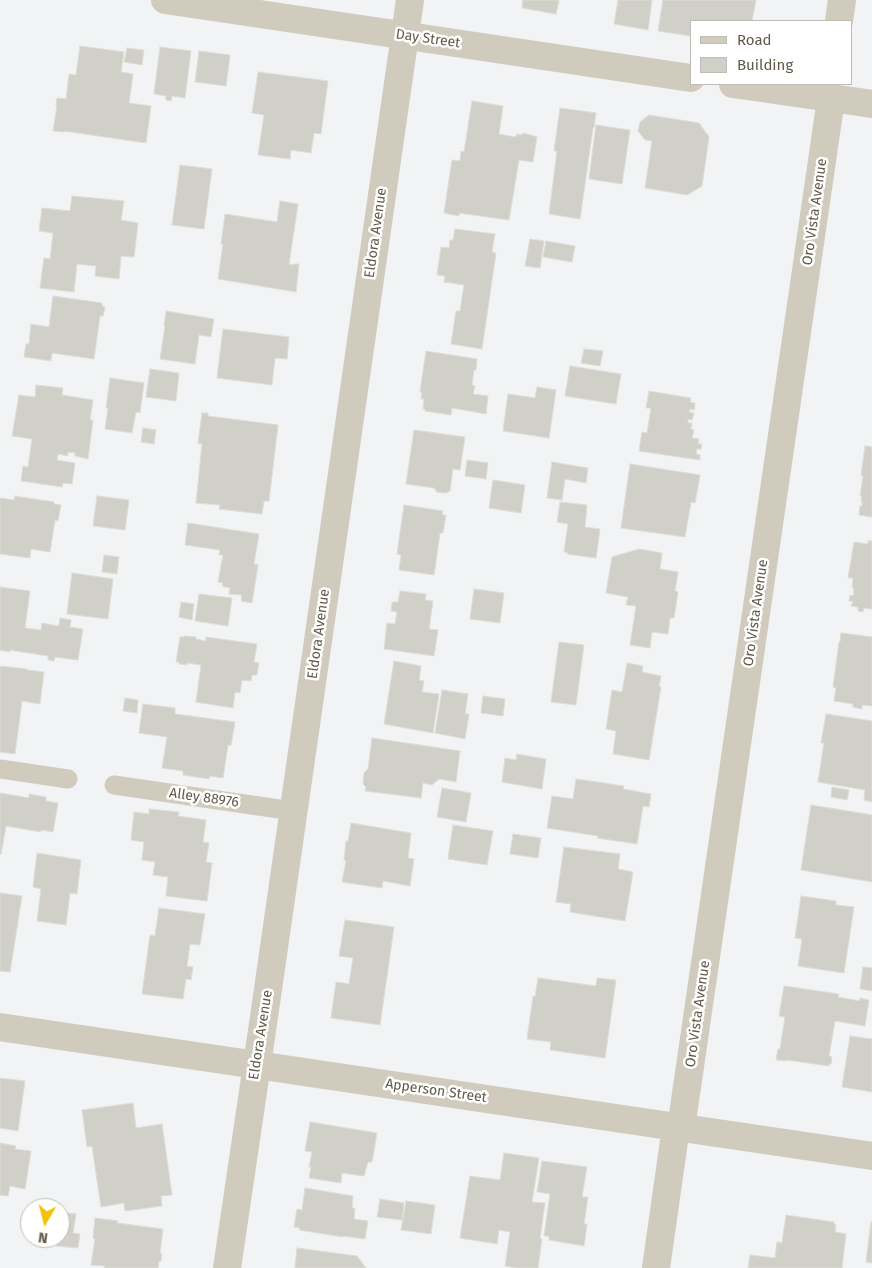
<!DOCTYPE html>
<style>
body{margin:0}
#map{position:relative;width:872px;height:1268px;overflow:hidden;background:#f1f3f4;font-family:"Fira Sans",sans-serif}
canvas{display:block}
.legend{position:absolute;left:690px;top:20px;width:162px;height:65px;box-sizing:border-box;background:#fff;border:1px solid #bfbdb5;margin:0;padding:6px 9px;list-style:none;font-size:15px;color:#605947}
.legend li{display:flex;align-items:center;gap:10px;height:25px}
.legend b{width:25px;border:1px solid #bfbdb5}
.north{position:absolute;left:20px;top:1198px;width:50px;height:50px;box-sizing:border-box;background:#fff;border:1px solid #bfbdb5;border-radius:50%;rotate:188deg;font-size:14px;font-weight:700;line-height:20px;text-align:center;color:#605947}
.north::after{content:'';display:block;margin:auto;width:18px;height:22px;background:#f3c30b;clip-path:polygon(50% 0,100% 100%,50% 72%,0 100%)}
</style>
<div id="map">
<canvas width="872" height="1268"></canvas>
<ul class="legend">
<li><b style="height:6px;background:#d1cbbe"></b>Road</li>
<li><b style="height:14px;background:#d1d0c8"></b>Building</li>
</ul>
<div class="north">N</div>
</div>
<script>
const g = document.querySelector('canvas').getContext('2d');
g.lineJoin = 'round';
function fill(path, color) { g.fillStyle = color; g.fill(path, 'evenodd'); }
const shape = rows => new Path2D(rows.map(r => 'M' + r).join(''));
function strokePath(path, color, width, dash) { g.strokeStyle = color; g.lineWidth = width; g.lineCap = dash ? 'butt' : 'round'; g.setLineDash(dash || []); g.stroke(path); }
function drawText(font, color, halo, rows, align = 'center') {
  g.font = font + ' "Fira Sans",sans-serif'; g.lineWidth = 5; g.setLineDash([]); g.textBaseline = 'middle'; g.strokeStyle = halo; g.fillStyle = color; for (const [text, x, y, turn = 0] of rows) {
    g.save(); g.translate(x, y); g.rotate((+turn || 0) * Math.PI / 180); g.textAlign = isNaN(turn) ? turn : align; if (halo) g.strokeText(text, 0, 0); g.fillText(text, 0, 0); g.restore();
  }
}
const building = shape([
 [523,0,559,0,556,14,522,8,523,0],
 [618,0,652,0,648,30,614,24,618,0],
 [663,0,756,0,752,21,691,21,691,36,658,31,663,0],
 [80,46,124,52,121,72,133,74,129,103,151,106,146,143,64,131,64,132,53,131,57,105,56,105,57,98,66,99,69,74,76,75,80,46],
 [160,47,191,51,185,98,172,96,171,101,166,100,166,96,154,94,160,47],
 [127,48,144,50,142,65,124,62,127,48],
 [199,51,230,55,226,86,195,82,199,51],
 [258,72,328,81,321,134,314,133,311,153,291,150,290,159,258,155,264,115,252,113,258,72],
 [472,101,503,106,499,134,516,137,517,134,522,135,523,133,537,137,533,162,519,160,509,220,459,213,459,216,444,213,452,160,460,161,461,151,464,152,472,101],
 [560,108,596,113,594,127,593,128,580,219,549,214,557,151,554,151,560,108],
 [649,115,699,123,709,137,702,186,687,195,645,188,652,141,645,140,638,131,640,122,649,115],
 [596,125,630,130,622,184,589,179,596,125],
 [180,165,212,169,204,229,172,225,180,165],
 [72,196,124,201,121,220,138,223,134,257,121,256,119,279,95,276,96,266,77,264,74,292,40,288,44,258,50,259,53,233,39,231,42,208,70,211,72,196],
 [280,201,298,204,289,264,294,265,294,264,299,264,296,292,218,279,223,244,221,244,225,214,277,222,280,201],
 [455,229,495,234,492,252,496,253,482,349,451,344,456,311,460,311,464,285,444,282,445,276,437,275,441,247,449,248,450,240,453,240,455,229],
 [530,239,544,241,540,268,525,266,530,239],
 [546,241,575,246,572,262,543,257,546,241],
 [53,296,102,303,102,306,105,307,103,316,100,316,94,359,52,353,51,361,24,357,26,344,29,344,31,324,49,327,53,296],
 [166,311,214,319,211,337,199,335,195,364,160,359,165,326,164,326,166,311],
 [223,329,289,337,287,359,275,358,272,385,217,378,223,329],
 [584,349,603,351,600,366,581,363,584,349],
 [426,351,477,359,476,370,474,370,472,385,475,386,473,394,488,396,486,414,452,408,451,415,425,411,425,409,423,409,424,399,421,399,422,392,420,392,426,351],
 [570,366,621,374,616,404,565,396,570,366],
 [150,369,179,373,176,401,146,397,150,369],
 [110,378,144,383,140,413,136,412,132,433,105,429,108,408,106,408,110,378],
 [36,385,63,388,62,395,93,400,90,420,93,420,88,459,75,456,75,453,68,452,68,456,58,454,57,460,75,463,72,484,63,483,62,487,21,481,23,466,28,467,32,439,12,436,19,395,35,397,36,385],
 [537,387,556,390,549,438,503,431,508,394,535,398,537,387],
 [649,391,691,398,690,402,695,403,694,410,690,409,689,412,694,413,692,420,688,419,688,423,692,423,691,429,694,430,692,438,699,439,698,444,702,444,701,449,697,449,696,454,700,455,700,460,639,451,642,432,647,433,651,408,646,408,649,391],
 [202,413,208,413,208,416,278,425,269,501,264,501,262,514,219,509,220,505,196,503,202,444,198,443,202,413],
 [143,428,156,430,154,444,141,442,143,428],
 [414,430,465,437,460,470,453,469,450,491,446,493,437,492,434,488,406,484,414,430],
 [865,446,872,447,872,517,859,515,860,506,862,506,862,501,861,501,862,496,860,496,863,476,861,475,865,446],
 [467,460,488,463,486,479,465,476,467,460],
 [552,462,588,468,586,483,565,479,562,500,547,498,552,462],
 [630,464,700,475,695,503,691,502,685,537,621,528,630,464],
 [493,480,525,485,521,513,489,508,493,480],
 [15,496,54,502,54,504,61,505,58,521,55,520,50,552,31,549,30,558,0,554,0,498,14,500,15,496],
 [97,496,129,500,125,530,93,526,97,496],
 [560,502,587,505,585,527,600,529,596,558,567,554,568,553,564,552,568,524,557,522,560,502],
 [404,505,443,511,442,515,446,515,443,533,440,533,434,575,399,570,401,555,397,554,404,505],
 [188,523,259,534,254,564,258,565,252,603,241,601,242,595,229,594,230,588,222,586,223,583,218,582,223,555,219,555,220,550,185,545,188,523],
 [868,541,872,541,872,609,864,608,863,612,858,611,858,607,851,606,853,601,849,601,850,595,853,596,854,588,852,587,853,578,848,578,854,542,868,544,868,541],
 [639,549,662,553,660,569,678,572,675,591,678,592,674,618,670,618,668,634,652,632,650,648,630,645,636,606,626,605,628,597,606,593,612,557,639,549],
 [104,555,119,557,117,574,102,572,104,555],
 [72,573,113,579,108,619,67,614,72,573],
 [0,587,30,591,25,628,41,630,42,623,59,626,60,618,71,620,70,627,83,629,78,660,55,657,54,661,48,660,48,656,10,650,10,652,0,650,0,587],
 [474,589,504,593,500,623,470,619,474,589],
 [400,591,426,594,425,600,433,601,429,629,438,630,434,656,384,649,387,623,395,624,397,612,391,611,392,602,398,602,400,591],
 [199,594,232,598,228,626,195,621,199,594],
 [181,602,194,604,192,620,179,617,181,602],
 [841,633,872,637,872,706,862,705,862,709,853,707,853,704,834,701,836,688,833,687,839,642,840,642,841,633],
 [185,636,196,637,196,639,206,641,206,637,257,644,254,662,259,663,257,675,252,675,251,681,242,680,240,693,235,692,233,708,196,702,201,665,187,663,187,665,179,664,179,662,176,662,180,637,184,637,185,636],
 [559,642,584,645,576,705,551,702,559,642],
 [394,661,421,666,419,680,424,681,422,692,439,694,433,733,384,724,394,661],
 [627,663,643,666,642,672,661,676,659,686,661,687,649,760,613,754,616,731,606,729,612,690,622,692,627,663],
 [0,666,27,669,27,670,44,672,40,704,22,701,15,754,0,752,0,666],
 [442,690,468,694,465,714,469,714,465,739,435,733,442,690],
 [483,696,505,699,503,716,481,713,483,696],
 [125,698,138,700,137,713,123,711,125,698],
 [143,704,175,708,175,714,235,722,231,745,228,745,223,778,210,776,209,779,183,775,183,771,162,768,167,737,139,733,143,704],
 [826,714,872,721,872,802,864,800,865,790,818,782,824,743,821,743,826,714],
 [372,738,460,751,456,782,439,779,432,785,423,783,421,798,365,791,366,787,363,784,364,773,368,769,372,738],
 [517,754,546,759,542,789,502,782,505,758,516,760,517,754],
 [576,779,624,786,623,789,651,794,649,807,643,806,637,844,597,838,598,836,547,828,552,796,573,799,576,779],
 [832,787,849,790,847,800,831,797,832,787],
 [442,788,471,793,466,822,437,817,442,788],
 [0,793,29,798,29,794,46,797,46,801,58,803,53,832,41,830,41,832,6,826,1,854,0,854,0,793],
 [811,805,872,815,872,882,801,870,811,805],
 [149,809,179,812,178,816,206,820,203,842,209,843,206,862,212,863,207,901,166,896,168,877,153,875,155,862,142,860,144,842,131,840,134,812,149,814,149,809],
 [351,823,411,833,408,858,414,859,410,886,383,881,382,888,342,882,346,861,344,860,346,841,348,841,351,823],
 [453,825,493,831,487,865,448,859,453,825],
 [513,834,541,838,538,858,510,854,513,834],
 [564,847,620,854,618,869,633,872,625,921,570,912,571,904,556,902,564,847],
 [37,853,81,860,77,894,70,893,66,925,37,921,41,889,33,887,37,853],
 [0,893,22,896,10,972,0,971,0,893],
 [801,896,836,901,836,905,854,907,844,973,798,966,802,939,795,938,801,896],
 [159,908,205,914,200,945,190,944,187,966,193,967,191,980,186,979,183,999,142,994,150,935,155,936,159,908],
 [345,920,394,927,380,1025,331,1018,336,982,349,984,353,958,339,956,345,920],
 [863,967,872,968,872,991,860,989,863,967],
 [538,978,596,986,597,978,616,980,605,1058,550,1050,551,1042,527,1039,533,996,535,997,538,978],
 [784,986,839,994,838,997,860,1001,860,998,869,1000,865,1026,835,1021,829,1056,832,1057,831,1064,829,1064,829,1066,787,1060,787,1061,776,1060,778,1049,780,1049,785,1017,779,1016,784,986],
 [850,1036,872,1039,872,1092,842,1087,850,1036],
 [0,1078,25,1081,18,1131,0,1128,0,1078],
 [133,1103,136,1128,162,1124,172,1195,161,1196,162,1206,125,1211,124,1203,101,1207,92,1146,87,1147,82,1110,133,1103],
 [310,1122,377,1133,372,1162,368,1162,364,1176,342,1173,341,1183,309,1178,311,1167,309,1167,312,1152,305,1151,310,1122],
 [0,1143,16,1146,15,1149,31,1151,25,1189,10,1186,8,1196,0,1195,0,1143],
 [504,1153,539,1158,532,1202,545,1203,540,1239,542,1239,538,1268,517,1268,505,1266,510,1232,499,1230,497,1244,460,1238,470,1176,500,1180,504,1153],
 [542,1161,587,1167,582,1197,588,1197,584,1224,587,1224,584,1246,549,1240,549,1236,544,1236,550,1194,537,1192,542,1161],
 [305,1188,353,1196,352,1208,355,1208,354,1219,368,1221,365,1239,343,1236,343,1237,299,1230,300,1228,294,1227,297,1209,302,1210,305,1188],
 [380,1199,404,1203,402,1220,377,1217,380,1199],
 [406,1201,435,1205,431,1234,401,1230,406,1201],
 [60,1212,76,1214,73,1233,80,1234,78,1248,56,1246,57,1238,60,1238,60,1212],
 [786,1215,834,1222,834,1224,836,1225,835,1232,846,1234,842,1268,748,1268,750,1255,775,1258,777,1242,782,1243,786,1215],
 [95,1218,118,1221,117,1223,163,1229,160,1254,162,1254,161,1261,159,1261,158,1268,104,1268,105,1266,91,1265,95,1239,93,1238,95,1218],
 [871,1222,872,1222,872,1263,866,1262,871,1222],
 [297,1248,357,1256,366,1268,295,1268,297,1248]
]);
const service = shape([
 [0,769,68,779],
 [114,785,293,811]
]);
const minor = shape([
 [165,0,691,78],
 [733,84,872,104],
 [227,1268,264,1017,410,0]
]);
const tertiary = shape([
 [839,21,842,0],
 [0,1027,872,1156],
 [681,1128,831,99],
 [656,1268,676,1127]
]);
const streetNames = [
 ["Day Street",428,39,8],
 ["Oro Vista Avenue",815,212,-82],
 ["Eldora Avenue",376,233,-82],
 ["Oro Vista Avenue",756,613,-82],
 ["Eldora Avenue",319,634,-82],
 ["Alley 88976",204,798,8],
 ["Oro Vista Avenue",698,1014,-82],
 ["Eldora Avenue",261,1035,-81],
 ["Apperson Street",436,1091,8]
];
fill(building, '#d1d0c8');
strokePath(building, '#dddcd5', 1);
strokePath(service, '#d1cbbe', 19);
strokePath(minor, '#d1cbbe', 28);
strokePath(tertiary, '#d1cbbe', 28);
drawText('14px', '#605947', '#fff', streetNames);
</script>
